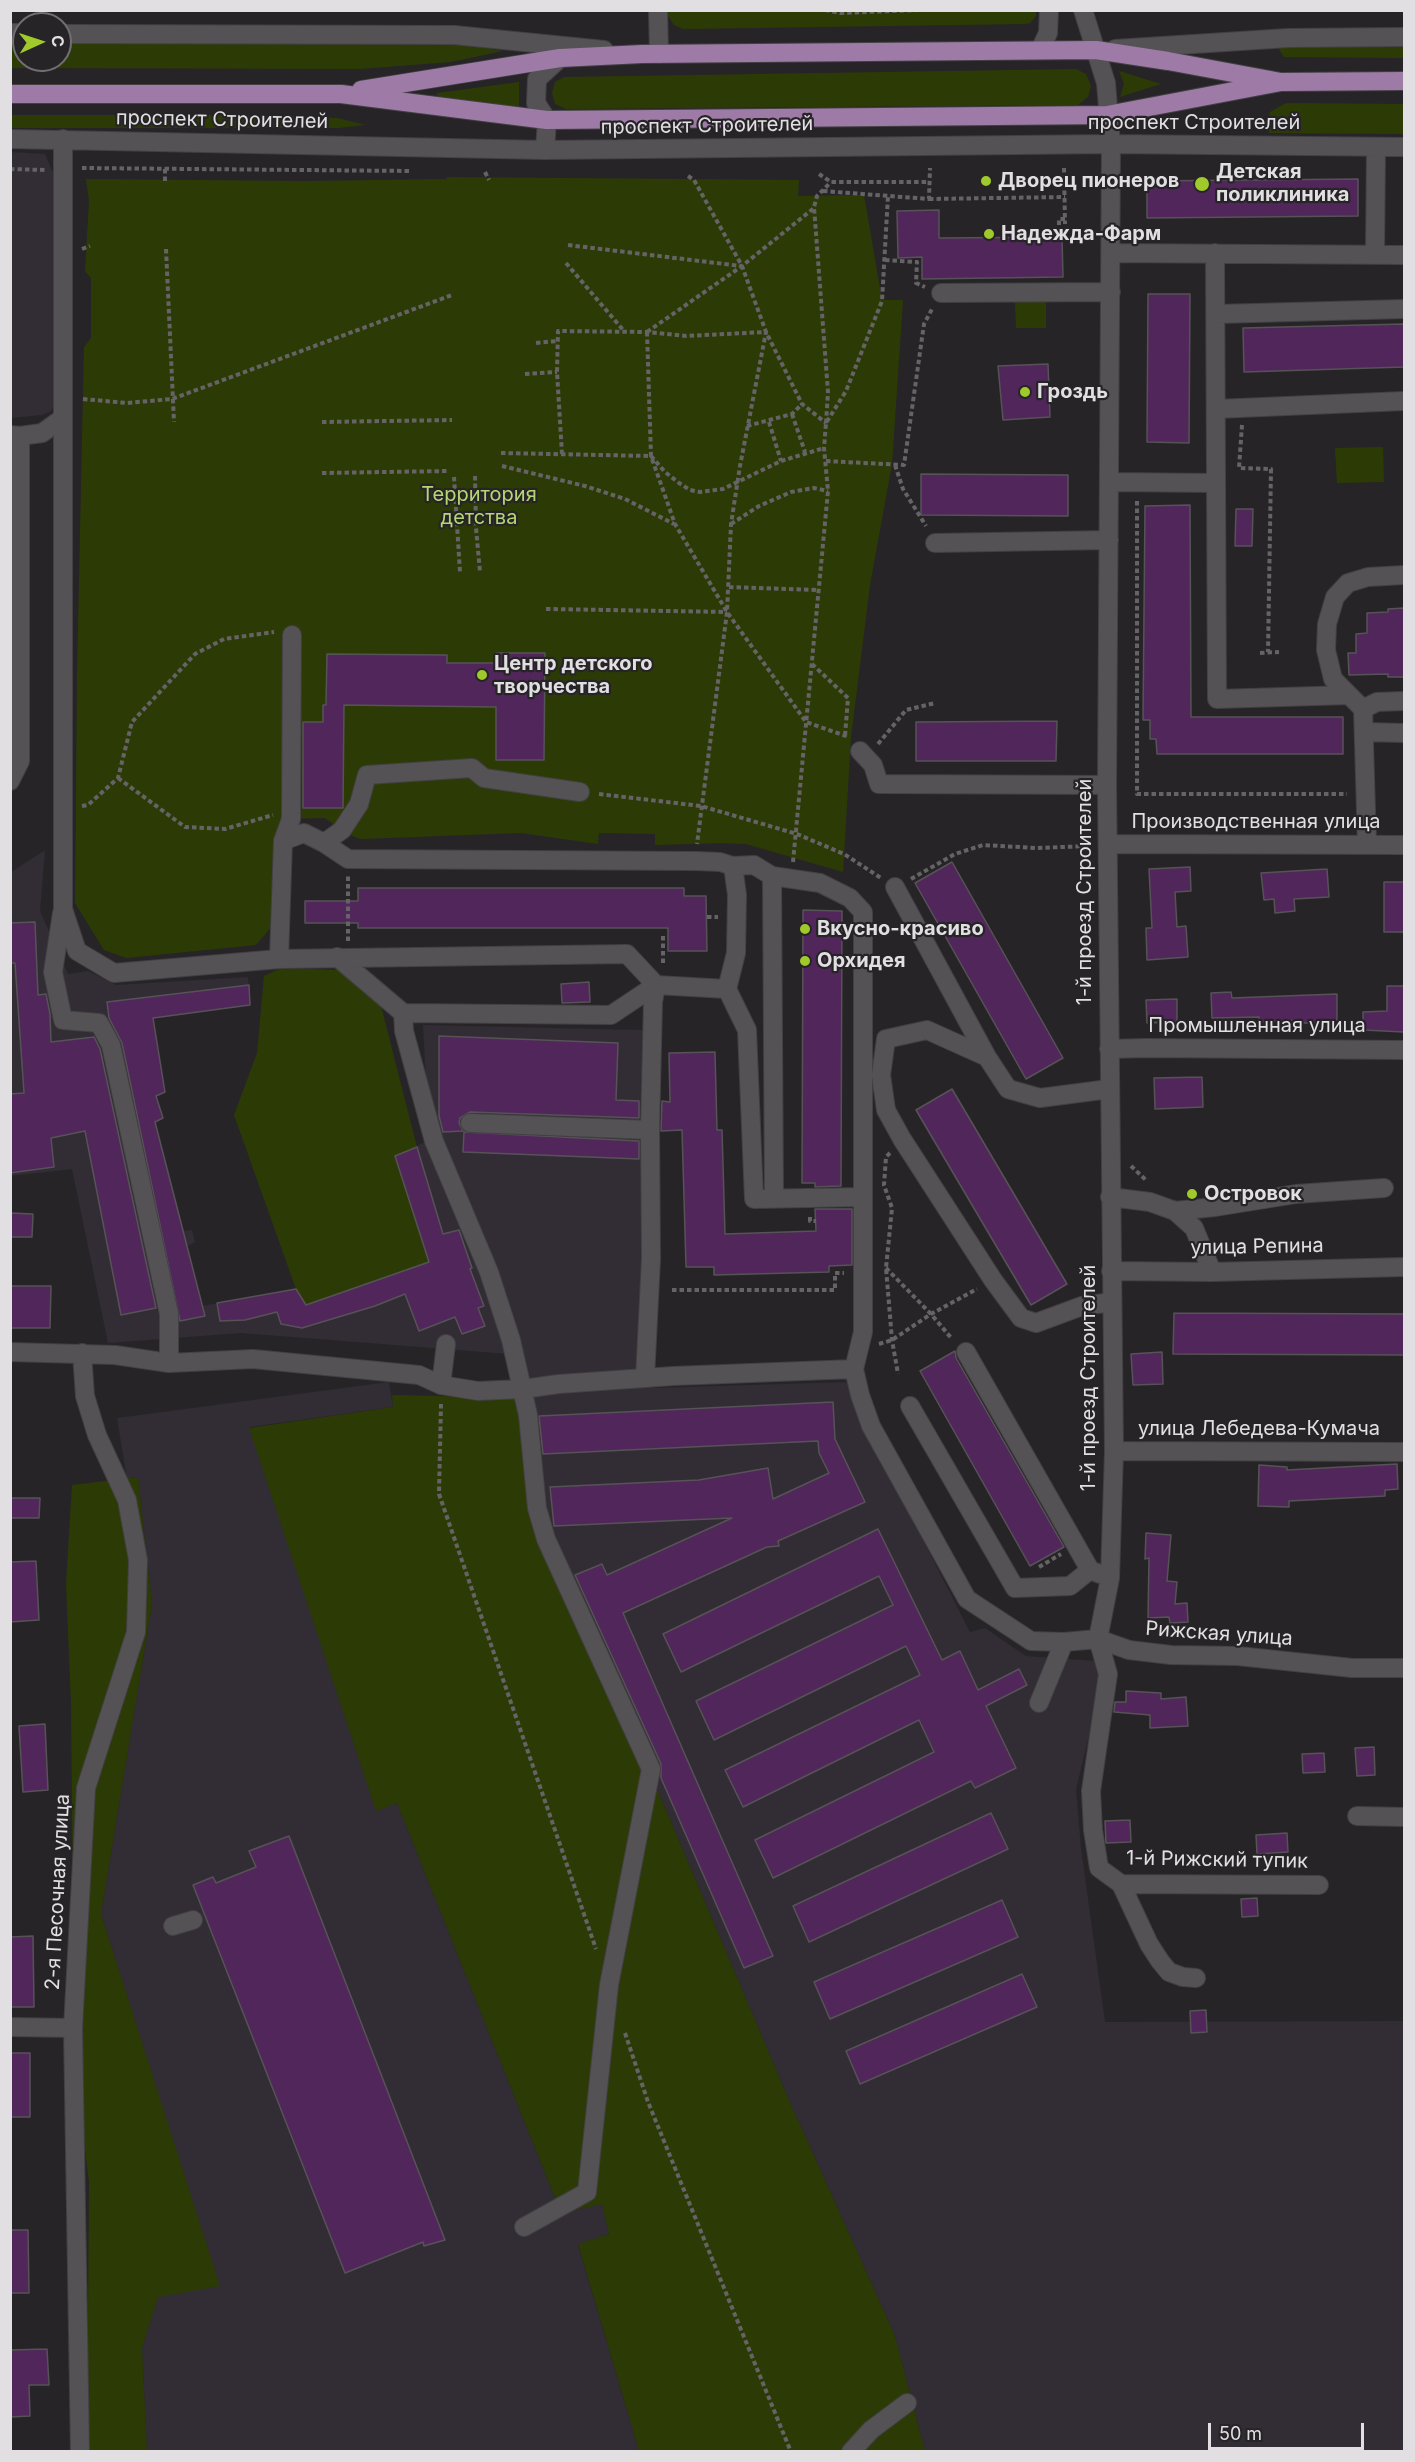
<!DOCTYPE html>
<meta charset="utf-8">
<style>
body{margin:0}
#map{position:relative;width:1415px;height:2462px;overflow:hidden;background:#272428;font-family:Inter,sans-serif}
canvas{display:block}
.frame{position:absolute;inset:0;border:12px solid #e1dfe2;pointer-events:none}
.north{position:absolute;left:12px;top:12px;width:60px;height:60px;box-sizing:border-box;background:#272428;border:2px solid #716f72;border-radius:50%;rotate:87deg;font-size:16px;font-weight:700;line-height:24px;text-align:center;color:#e1dfe2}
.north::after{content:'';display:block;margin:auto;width:21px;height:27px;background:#a0c92c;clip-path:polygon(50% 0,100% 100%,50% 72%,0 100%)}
.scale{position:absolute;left:1208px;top:2423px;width:156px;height:27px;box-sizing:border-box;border:3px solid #e1dfe2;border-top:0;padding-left:8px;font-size:18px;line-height:21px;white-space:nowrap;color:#e1dfe2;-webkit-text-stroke:4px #272428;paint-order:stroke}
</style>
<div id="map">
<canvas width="1415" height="2462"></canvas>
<div class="frame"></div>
<div class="north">С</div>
<div class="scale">50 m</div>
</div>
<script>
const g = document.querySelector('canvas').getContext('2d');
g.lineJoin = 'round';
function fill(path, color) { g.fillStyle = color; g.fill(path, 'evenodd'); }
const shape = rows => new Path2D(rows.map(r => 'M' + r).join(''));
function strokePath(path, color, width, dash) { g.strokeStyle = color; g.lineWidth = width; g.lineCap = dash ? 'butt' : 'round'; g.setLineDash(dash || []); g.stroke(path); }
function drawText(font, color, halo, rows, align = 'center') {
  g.font = font + ' Inter,sans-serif'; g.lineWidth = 4.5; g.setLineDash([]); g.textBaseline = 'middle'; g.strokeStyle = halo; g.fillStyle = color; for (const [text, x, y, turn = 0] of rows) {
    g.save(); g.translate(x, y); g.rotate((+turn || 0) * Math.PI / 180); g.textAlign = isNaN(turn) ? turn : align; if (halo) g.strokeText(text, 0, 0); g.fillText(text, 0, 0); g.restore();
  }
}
const built = shape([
 [11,152,45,154,57,182,55,403,51,411,42,415,11,418],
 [45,850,40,911,68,974,88,971,116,985,248,977,250,1005,153,1019,165,1092,156,1097,163,1118,155,1122,184,1231,192,1230,195,1242,187,1246,202,1306,296,1289,395,1156,429,1140,423,1025,643,1030,650,1388,850,1382,860,1417,970,1632,985,1628,1026,1656,1096,1661,1104,1675,1076,1789,1081,1848,1105,2022,1404,2021,1404,2451,925,2451,895,2336,789,2100,548,1532,509,1354,241,1333,108,1343,72,1169,11,1176,10,873],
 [389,1382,393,1407,250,1427,376,1810,397,1803,561,2213,602,2203,609,2234,578,2245,639,2451,147,2451,142,2348,158,2296,219,2285,101,1914,152,1604,138,1477,127,1479,117,1418]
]);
const green = shape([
 [667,11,1036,10,1036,16,1030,23,1024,24,683,29,674,25,668,16],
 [313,42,451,42,503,51,451,62,360,69,11,68,10,44,24,44,24,60,60,60,60,44],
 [1282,43,1404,43,1404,58,1284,57,1279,50],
 [1076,69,1086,74,1091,86,1088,97,1078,105,566,109,555,104,552,93,555,82,564,77],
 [1119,71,1161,84,1120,97,1124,84],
 [519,82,519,110,436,101,437,93],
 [1286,103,1404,104,1404,134,1269,133,1268,123,1270,112],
 [11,115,263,115,338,118,365,125,339,128,11,128],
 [446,177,799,180,798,196,864,195,882,300,903,300,892,464,870,585,851,737,843,872,746,844,722,843,655,845,655,834,599,833,598,844,521,833,361,839,349,835,325,818,280,819,275,843,274,924,256,945,126,958,104,950,75,903,77,674,84,347,91,338,91,278,85,271,89,201,86,179,305,181,447,179],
 [1015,302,1046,302,1046,328,1016,328],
 [1383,447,1384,482,1337,483,1335,448],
 [281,968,339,970,380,1002,417,1147,396,1156,429,1262,306,1305,296,1289,234,1115,257,1053,264,976],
 [392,1395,530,1398,548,1532,789,2100,895,2336,925,2451,639,2451,578,2244,609,2234,602,2204,561,2213,397,1803,376,1811,249,1428,393,1407],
 [138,1477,152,1604,101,1914,220,2286,158,2297,142,2348,147,2451,87,2451,89,2182,83,2135,73,1915,71,1703,66,1584,72,1485]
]);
const building = shape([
 [1358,179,1358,216,1147,218,1147,181,1358,179],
 [939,210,939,238,1062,237,1063,277,922,279,922,257,898,258,897,211,939,210],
 [1148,294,1190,294,1189,443,1147,442,1148,294],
 [1404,324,1404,367,1244,372,1243,328,1404,324],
 [1048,364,1050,417,1003,420,998,366,1048,364],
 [921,474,1068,475,1068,516,921,515,921,474],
 [1190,505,1191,717,1343,717,1343,754,1157,754,1156,739,1150,739,1150,720,1143,720,1145,506,1190,505],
 [1236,509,1253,509,1252,546,1235,546,1236,509],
 [1404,608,1404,677,1388,677,1388,674,1349,675,1348,653,1356,653,1356,634,1367,633,1367,613,1388,612,1388,609,1404,608],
 [496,653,545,653,544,760,496,760,496,707,344,705,343,808,303,808,303,722,323,722,323,705,326,705,327,654,447,655,447,663,497,663,496,653],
 [1057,721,1056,761,916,761,916,722,1057,721],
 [952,862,1063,1058,1026,1079,915,883,952,862],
 [1190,867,1191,891,1175,892,1177,927,1186,926,1188,957,1147,960,1146,928,1152,928,1149,869,1190,867],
 [1327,869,1329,897,1294,899,1295,911,1275,913,1274,899,1264,900,1261,873,1327,869],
 [1384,882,1404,882,1404,932,1384,932,1384,882],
 [358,888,684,888,684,896,706,896,707,951,668,951,668,928,358,928,358,923,305,923,305,901,358,901,358,888],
 [803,910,842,911,841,1186,815,1187,815,1183,802,1183,803,910],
 [35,922,38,995,46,994,50,1014,51,1042,94,1037,100,1049,156,1308,121,1315,85,1131,51,1138,54,1167,10,1173,10,1094,24,1093,15,963,10,963,10,923,35,922],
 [589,982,590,1002,562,1003,561,984,589,982],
 [249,985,250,1005,153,1018,165,1092,156,1096,163,1118,155,1122,205,1316,180,1321,122,1043,109,1018,107,1002,249,985],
 [1387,986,1404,986,1404,1032,1363,1030,1363,1012,1387,1011,1387,986],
 [1231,992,1232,998,1337,994,1337,1023,1303,1023,1303,1020,1259,1022,1259,1017,1212,1018,1211,993,1231,992],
 [1177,999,1177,1022,1147,1023,1146,1000,1177,999],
 [439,1036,618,1043,616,1100,639,1101,639,1118,470,1112,460,1118,459,1123,463,1131,443,1132,439,1116,439,1036],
 [715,1052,717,1130,722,1130,725,1234,816,1231,815,1209,852,1209,852,1265,829,1266,829,1272,714,1275,714,1267,686,1267,682,1130,661,1131,662,1101,670,1102,669,1053,715,1052],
 [1202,1077,1203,1107,1155,1109,1154,1078,1202,1077],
 [952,1089,1067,1284,1031,1305,916,1110,952,1089],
 [464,1132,639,1141,639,1159,463,1152,464,1132],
 [417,1147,443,1234,459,1230,472,1268,470,1269,484,1306,478,1308,485,1326,462,1334,455,1317,419,1331,405,1294,375,1306,302,1328,281,1324,277,1312,245,1320,220,1321,217,1303,296,1289,306,1305,429,1262,395,1156,417,1147],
 [10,1213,33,1214,32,1237,10,1237,10,1213],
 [10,1286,51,1286,50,1328,10,1328,10,1286],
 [1174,1313,1404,1314,1404,1355,1173,1354,1174,1313],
 [955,1351,956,1358,1064,1547,1030,1566,920,1371,955,1351],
 [1162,1352,1163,1384,1133,1385,1131,1354,1162,1352],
 [833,1402,835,1439,865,1502,778,1541,779,1546,767,1547,623,1613,773,1956,744,1968,661,1778,661,1764,575,1575,602,1564,607,1575,732,1518,554,1526,550,1487,699,1480,768,1468,773,1499,829,1473,819,1453,818,1441,543,1454,539,1416,833,1402],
 [1397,1464,1398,1489,1385,1490,1385,1496,1289,1501,1289,1507,1258,1506,1259,1465,1287,1467,1287,1470,1397,1464],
 [10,1498,40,1498,39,1518,10,1518,10,1498],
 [878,1529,942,1660,960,1651,978,1690,1019,1669,1027,1685,986,1706,1016,1768,975,1788,971,1781,773,1878,755,1840,934,1752,919,1720,743,1807,725,1770,920,1675,906,1646,714,1740,696,1701,893,1605,879,1576,681,1672,663,1634,878,1529],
 [1146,1533,1171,1535,1167,1581,1177,1582,1175,1604,1187,1603,1188,1622,1170,1623,1169,1617,1148,1618,1149,1558,1145,1559,1146,1533],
 [36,1561,39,1620,10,1622,10,1562,36,1561],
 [1126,1691,1161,1693,1161,1699,1186,1697,1188,1726,1150,1728,1150,1715,1114,1712,1115,1702,1126,1702,1126,1691],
 [45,1724,48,1790,23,1792,19,1726,45,1724],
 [1374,1747,1375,1775,1357,1776,1355,1748,1374,1747],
 [1324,1753,1325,1772,1303,1773,1302,1754,1324,1753],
 [991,1813,1008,1849,809,1942,793,1906,991,1813],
 [1130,1820,1131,1842,1106,1843,1105,1821,1130,1820],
 [1287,1833,1288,1852,1257,1854,1256,1835,1287,1833],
 [289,1836,445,2240,424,2246,423,2242,345,2273,193,1885,213,1877,216,1883,256,1867,249,1851,289,1836],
 [1257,1898,1258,1916,1242,1917,1241,1899,1257,1898],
 [1002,1900,1018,1937,830,2019,814,1982,1002,1900],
 [33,1936,34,2007,10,2007,10,1937,33,1936],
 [1022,1974,1037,2007,860,2084,846,2051,1022,1974],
 [1206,2010,1207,2032,1191,2033,1190,2011,1206,2010],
 [10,2053,30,2053,30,2117,10,2117,10,2053],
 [10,2230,28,2230,29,2293,10,2293,10,2230],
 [47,2349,49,2385,29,2385,30,2416,10,2417,10,2350,47,2349]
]);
const path = shape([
 [825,10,840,13,919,10],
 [82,168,412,171],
 [1064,168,1065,224],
 [10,169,45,170],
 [165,169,165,184],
 [485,172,489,180],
 [819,174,831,182,929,182],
 [688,176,694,180,742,266,766,332,802,404,826,423],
 [823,191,929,199,930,168],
 [929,199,1065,197],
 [1059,225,1059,219,1065,219],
 [568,245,741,266],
 [82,249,90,246],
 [166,249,174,422],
 [885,260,917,262,916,283,925,287],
 [566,263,624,331],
 [647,332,651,456,675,524,727,612,806,722,849,737],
 [647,332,742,266,814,208],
 [536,343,557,341],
 [525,374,557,372],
 [83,399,127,403,172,399,452,295],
 [792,414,805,452],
 [322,422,452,420],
 [769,422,781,461],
 [826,423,828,392,814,207,817,196,831,182],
 [1242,425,1239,468,1271,469,1268,652],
 [747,426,792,414,802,404],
 [501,453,651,456,665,472,679,483,690,490,700,492,723,489,781,461,824,448],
 [562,454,557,372,558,331,647,332,686,336,766,332,740,466,731,524,727,612,697,844],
 [826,461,904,465,924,324,932,309],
 [895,465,903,489,926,526],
 [502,466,585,486,625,499,674,524],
 [322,473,448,471],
 [475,476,476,528,480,572],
 [454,477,460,572],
 [1137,501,1137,794,1347,794],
 [731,524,759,506,791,492,814,488,828,491],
 [729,587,819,590],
 [546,609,727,612],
 [1260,653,1279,652],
 [812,664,848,698,845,736],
 [878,744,906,710,935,703],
 [118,778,185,827,225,829,273,815],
 [599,794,701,806,797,834,844,854,881,878],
 [82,806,88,805,118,778,132,722,195,654,224,639,274,632],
 [793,862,828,491,824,448,826,423,846,391,882,301,888,196],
 [911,879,955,854,983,845,1036,848,1090,846],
 [707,917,718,917],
 [348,941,348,876],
 [663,963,663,934],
 [890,1153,886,1157,884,1185,892,1208,886,1268,892,1340,898,1374],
 [1131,1166,1147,1181],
 [810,1217,810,1221,816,1221],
 [886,1268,931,1314,952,1339],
 [672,1290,835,1290,835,1273,844,1273],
 [879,1344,892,1340,931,1314,977,1289],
 [441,1404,439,1494,596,1949],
 [1039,1567,1061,1554],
 [625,2033,648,2102,791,2452]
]);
const minor = shape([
 [658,10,659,54],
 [1083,10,1106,83,1111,144,1107,785,1114,1451,1110,1578,1098,1639,1108,1674,1091,1791,1093,1830,1099,1868,1121,1884,1319,1885],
 [10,33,24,33],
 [60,34,454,35,604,50],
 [1115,49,1288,38,1404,37],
 [1040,50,1048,33,1049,10],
 [10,139,545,150,1111,144,1404,147],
 [63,139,63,909,77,951,114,973,279,959,627,954,656,985],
 [545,150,547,120,536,103,537,79,560,58],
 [1111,253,1404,255],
 [1215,253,1217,699,1349,695,1363,709,1367,845],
 [1375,255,1376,147],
 [941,293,1111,292],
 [1217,314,1404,309],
 [1216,409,1404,401],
 [10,435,20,436,42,433,63,418],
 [1109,482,1216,483],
 [935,543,1109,540],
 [1349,695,1333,679,1326,650,1327,624,1335,597,1348,583,1368,577,1404,575],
 [1363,709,1377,702,1404,701],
 [1364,732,1404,733],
 [860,751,873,765,879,784,1107,785],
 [10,781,20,761,20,436],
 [283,841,291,819,292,635],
 [324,843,342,830,359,804,367,775,472,768,484,778,580,792],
 [1108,844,1404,845],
 [733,866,737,895,736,953,727,989,747,1030,754,1199,863,1197],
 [772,876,774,1199],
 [895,887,987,1057,1008,1089,1040,1098,1109,1089],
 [62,913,53,972,63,1020,99,1023,111,1045,169,1314,169,1363],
 [337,957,403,1013,611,1015,656,985,727,989],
 [279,959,283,841,304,833,324,843,348,859,696,861,720,862,733,866,754,865,772,876,820,883,850,898,863,912,863,1332,854,1369,860,1395,871,1426,967,1599,1031,1641,1064,1642,1098,1639,1129,1650,1171,1655,1238,1656,1352,1668,1404,1668],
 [403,1013,404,1031,434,1141,489,1272,511,1340,528,1415,537,1508,546,1539,651,1769,609,1985,587,2192,524,2227],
 [1109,1049,1146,1048,1404,1050],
 [987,1057,927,1030,886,1039,881,1075,886,1110,902,1139,993,1280,1021,1318,1036,1323,1082,1306,1112,1302],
 [470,1123,650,1130],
 [1110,1197,1150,1202,1175,1211,1194,1228,1212,1272],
 [1175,1211,1215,1207,1296,1194,1384,1188],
 [1111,1271,1212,1272,1404,1267],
 [10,1352,115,1355,169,1363,253,1359,419,1375,441,1385,478,1391,523,1389,559,1384,673,1376,854,1369],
 [966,1352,1090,1570,1100,1574],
 [645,1378,651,1259,650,1130,653,1002,656,985],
 [441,1385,446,1344],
 [910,1406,1015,1588,1070,1586,1090,1570],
 [1114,1451,1404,1452],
 [1039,1703,1064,1642],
 [1357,1816,1404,1817],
 [1121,1884,1149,1944,1160,1961,1169,1972,1183,1977,1196,1978],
 [173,1926,193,1920],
 [10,2027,73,2028],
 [80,2452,73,2028,86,1788,136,1632,138,1560,127,1500,97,1435,85,1396,82,1353],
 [851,2452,871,2430,907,2403]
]);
const major = shape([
 [361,90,560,58,642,54,979,51,1096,50,1168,61,1281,82,1404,81],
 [10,94,341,94,547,120,1107,115,1281,82]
]);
const markers = [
 [986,181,6,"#a0c92c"],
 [1202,184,8,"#a0c92c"],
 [989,234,6,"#a0c92c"],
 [1025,392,6,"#a0c92c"],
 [482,675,6,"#a0c92c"],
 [805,929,6,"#a0c92c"],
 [805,961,6,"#a0c92c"],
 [1192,1194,6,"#a0c92c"]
];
const streetNames = [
 ["проспект Строителей",222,120,1],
 ["проспект Строителей",1194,123],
 ["проспект Строителей",707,126,-1],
 ["Производственная улица",1256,822],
 ["1-й проезд Строителей",1085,892,-90],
 ["Промышленная улица",1257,1026],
 ["улица Репина",1257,1247,-1],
 ["1-й проезд Строителей",1089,1378,-90],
 ["улица Лебедева-Кумача",1259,1429],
 ["Рижская улица",1219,1634,4],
 ["1-й Рижский тупик",1217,1860,1],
 ["2-я Песочная улица",58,1892,-87]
];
const poiNames = [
 ["Детская",1216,172],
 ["поликлиника",1216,195],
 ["Дворец пионеров",998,181],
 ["Надежда-Фарм",1001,234],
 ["Гроздь",1037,392],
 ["Центр детского",494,664],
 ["творчества",494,687],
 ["Вкусно-красиво",817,929],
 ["Орхидея",817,961],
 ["Островок",1204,1194]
];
const parkNames = [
 ["Территория",479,495],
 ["детства",479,518]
];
fill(built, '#322c34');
fill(green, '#2c3b05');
fill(building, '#51265a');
strokePath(building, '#565357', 1.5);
strokePath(minor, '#424043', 20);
strokePath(major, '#424043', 20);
strokePath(path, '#656366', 4, [4.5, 3]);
strokePath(minor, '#555256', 18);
strokePath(major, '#9e7ba6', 18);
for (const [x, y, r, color] of markers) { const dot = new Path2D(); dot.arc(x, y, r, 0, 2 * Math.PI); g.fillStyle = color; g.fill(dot); strokePath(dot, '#272428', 2); }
drawText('20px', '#e1dfe2', '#272428', streetNames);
drawText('bold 20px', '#e1dfe2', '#272428', poiNames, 'left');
drawText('20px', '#b6d674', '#272428', parkNames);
</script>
